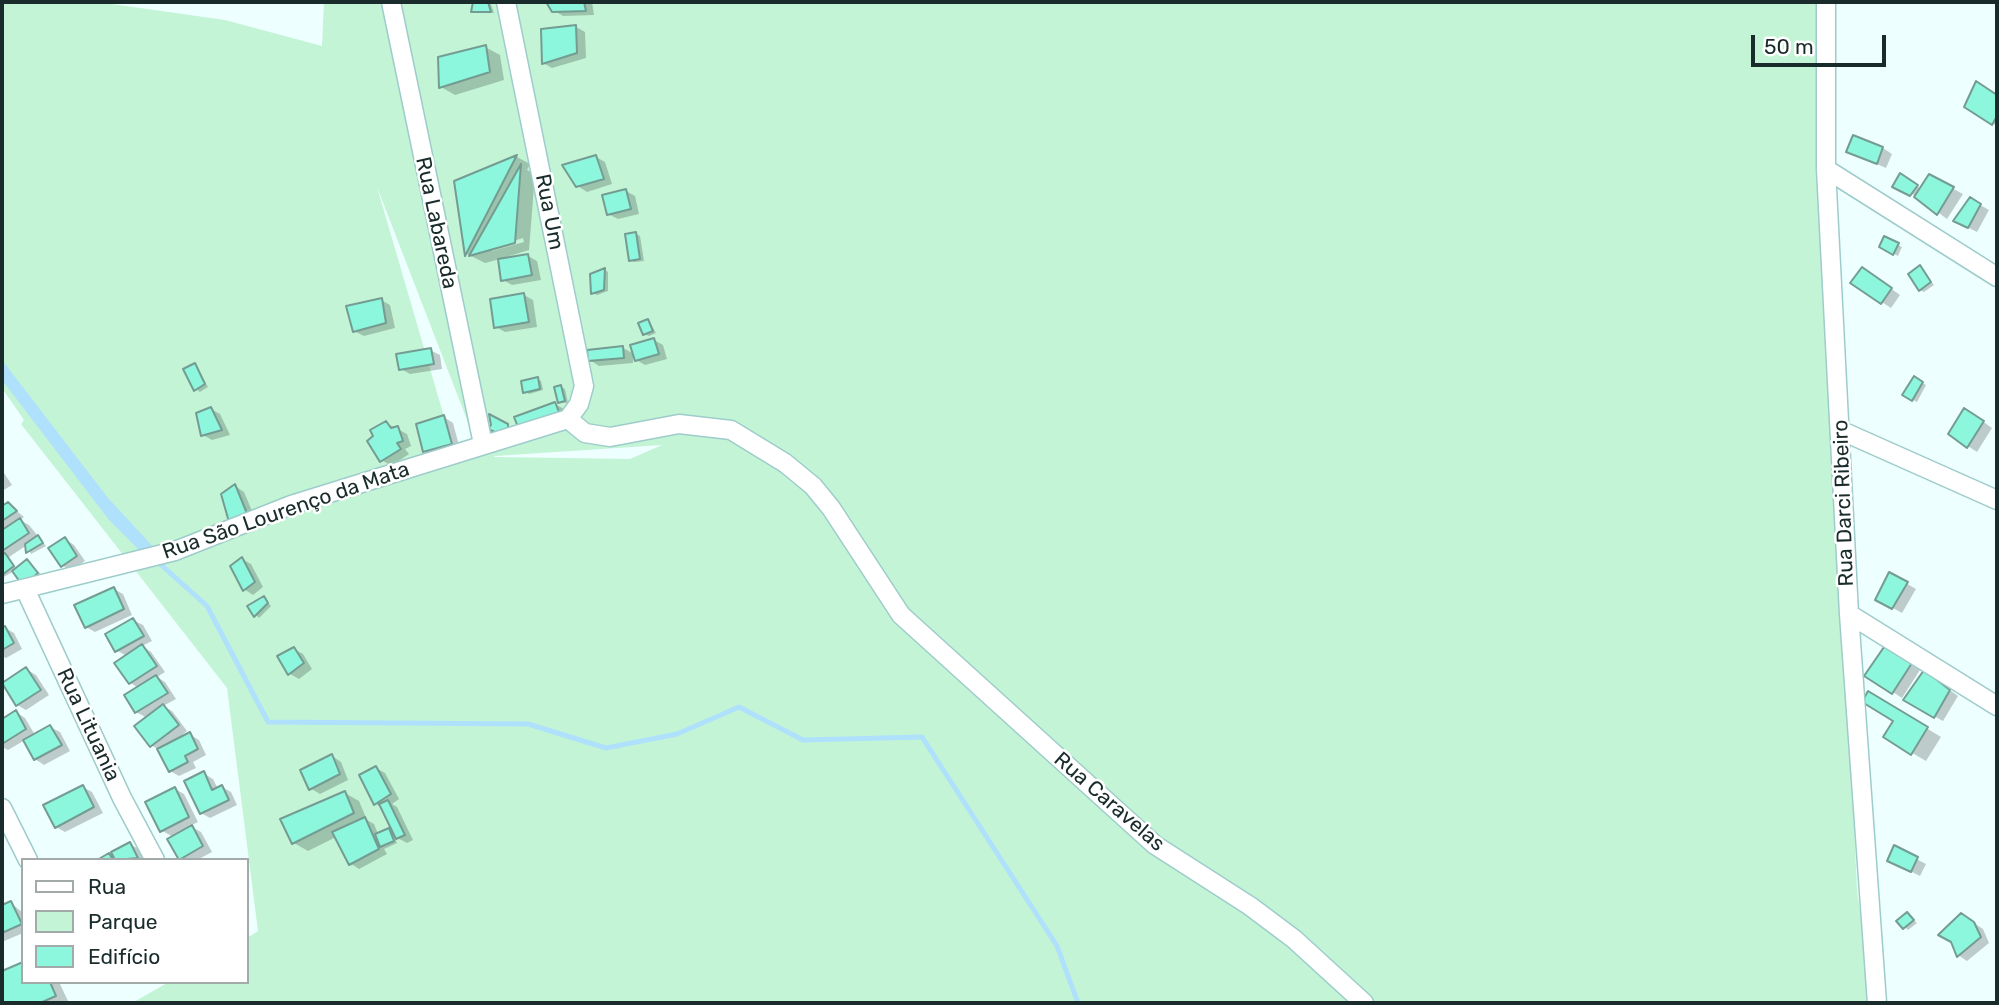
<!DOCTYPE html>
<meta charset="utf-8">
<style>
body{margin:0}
#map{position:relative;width:1999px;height:1005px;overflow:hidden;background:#edfffe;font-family:Rubik,sans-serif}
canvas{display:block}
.frame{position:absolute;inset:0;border:4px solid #192b2a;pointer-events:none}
.legend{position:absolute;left:21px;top:858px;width:228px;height:126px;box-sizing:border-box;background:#fff;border:2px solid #a3aaaa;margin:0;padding:9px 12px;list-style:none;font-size:21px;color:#192b2a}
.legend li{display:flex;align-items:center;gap:14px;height:35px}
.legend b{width:35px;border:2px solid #a3aaaa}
.scale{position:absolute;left:1751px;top:35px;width:135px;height:32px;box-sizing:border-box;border:4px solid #192b2a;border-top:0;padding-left:9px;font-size:21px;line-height:24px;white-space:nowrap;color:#192b2a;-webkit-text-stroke:5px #fff;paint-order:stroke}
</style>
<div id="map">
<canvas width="1999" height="1005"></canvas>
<div class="frame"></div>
<ul class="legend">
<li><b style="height:9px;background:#fff"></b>Rua</li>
<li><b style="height:19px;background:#c4f4d6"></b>Parque</li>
<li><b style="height:19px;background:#8cf7dd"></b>Edifício</li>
</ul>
<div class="scale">50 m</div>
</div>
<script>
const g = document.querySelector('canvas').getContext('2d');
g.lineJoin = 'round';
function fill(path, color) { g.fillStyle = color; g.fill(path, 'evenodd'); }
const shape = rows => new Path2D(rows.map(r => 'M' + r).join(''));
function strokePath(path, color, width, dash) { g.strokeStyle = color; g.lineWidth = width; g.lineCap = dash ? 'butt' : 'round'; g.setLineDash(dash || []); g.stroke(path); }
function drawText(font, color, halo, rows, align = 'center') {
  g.font = font + ' Rubik,sans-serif'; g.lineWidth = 5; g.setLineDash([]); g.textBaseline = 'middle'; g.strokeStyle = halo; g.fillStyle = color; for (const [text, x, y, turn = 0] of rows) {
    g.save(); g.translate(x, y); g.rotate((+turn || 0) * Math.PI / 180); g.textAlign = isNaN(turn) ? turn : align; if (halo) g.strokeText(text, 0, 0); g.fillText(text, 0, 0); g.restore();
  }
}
const green = shape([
 [2,2,98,2,225,20,322,46,324,2,1817,2,1857,890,1873,1003,132,1003,169,982,247,982,247,938,258,931,227,688,21,424,24,420,2,388],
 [377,187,481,456,452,444],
 [662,445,630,459,494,457,495,456]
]);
const water = shape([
 [2,360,108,498,158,552,144,555,109,520,2,380]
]);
const shadow = shape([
 [475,2,490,2,494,13,473,11],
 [548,2,592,2,594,15,563,16,553,10],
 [576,27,585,32,586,58,552,68,543,63],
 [485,47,500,55,504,80,455,95,441,87],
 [1977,83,1997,96,1997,126,1966,106],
 [1883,148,1892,154,1886,168,1849,152],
 [517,157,530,164,527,170,535,174,529,250,506,257,528,256,537,261,541,280,512,285,503,280,500,259,485,263,467,254,456,183],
 [523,238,524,242,492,251,492,248],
 [596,157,605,162,612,184,587,192,578,186],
 [1901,176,1922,189,1929,176,1963,194,1947,219,1916,196,1894,186],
 [626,191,635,196,639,214,618,219,608,214],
 [1970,199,1989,210,1977,232,1965,226],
 [636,234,640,236,644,261,634,262,630,260],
 [1885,238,1902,247,1898,256,1881,247],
 [1920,267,1934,285,1924,292,1920,290],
 [605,270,608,272,608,291,597,295,593,293],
 [1872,275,1900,295,1891,308,1853,283],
 [524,295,533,300,537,327,505,332,496,327],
 [381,300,390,305,395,328,364,336,354,331],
 [648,321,656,333,649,336,645,334],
 [654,340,663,345,667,359,645,365,633,358,633,363,599,366,590,360,623,348,634,354],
 [430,350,440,355,442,369,410,374,401,369],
 [195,365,208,387,200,392,196,389],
 [1914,378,1926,385,1917,402,1904,395],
 [537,379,541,381,543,390,529,394,525,391],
 [561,387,565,389,568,403,559,402],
 [555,404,564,409,568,417,529,432],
 [211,409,220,414,230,435,212,440,203,435],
 [1974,415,1992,428,1977,452,1968,446],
 [444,417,453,423,460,449,433,456,424,451],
 [386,423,407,434,411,446,405,449,409,454,391,466,382,460],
 [2,470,12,485,2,491],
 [235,486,244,492,252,511,241,533],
 [8,504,24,517,20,520,29,525,46,546,31,554,27,545,9,557,17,569,27,561,46,579,34,590,14,571,2,578,2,508],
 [65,539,74,545,85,561,71,571,62,565],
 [242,559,251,564,263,587,253,595,244,589],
 [1890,574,1916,589,1902,613,1877,599],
 [114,589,123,594,132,615,95,632,86,627],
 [264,598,271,606,259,618,249,607],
 [133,620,143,625,152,641,142,646,151,652,165,672,157,677,165,682,176,699,163,706,172,711,187,731,178,738,189,734,199,740,206,755,193,762,196,768,179,776,170,771,159,750,151,745,147,718,136,712,138,688,131,683,117,663,127,656,116,650],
 [5,628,14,633,22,649,6,658,2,656,2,630],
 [294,649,303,654,312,669,299,679,290,674],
 [1885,649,1920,670,1902,698,1867,675],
 [26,669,36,675,49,695,26,710,17,705],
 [1933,678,1958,696,1943,721,1905,700],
 [1869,693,1941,737,1926,761,1885,737,1895,720],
 [16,712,25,718,35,735,50,727,60,732,70,751,44,765,35,759,25,740,8,750,2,747,2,721],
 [332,756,341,762,348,780,320,794,310,788],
 [376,768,385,773,399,799,392,804,397,807,413,840,407,843,394,836,397,843,384,849,387,854,359,869,350,863,336,837,308,851,294,843,283,820,345,793,359,801,367,820,374,824,378,834,389,830,396,834,384,809,376,804,361,776],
 [203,773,213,779,218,789,222,787,231,792,237,805,210,818,201,813],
 [83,787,92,792,103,813,65,832,56,827],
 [175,789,184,794,198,822,190,826,201,832,212,852,197,860,180,859,173,837,161,830],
 [129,844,139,849,144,860,101,860,109,855,117,860],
 [1895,848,1926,864,1920,876,1898,865],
 [11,903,23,913,23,933,2,942,2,907],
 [1907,914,1917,923,1908,930,1899,921],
 [1961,915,1983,929,1989,943,1967,961,1958,955],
 [23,964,23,982,59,982,69,1003,5,1003,2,996,2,973]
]);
const stream = shape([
 [159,563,207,606,268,722,528,724,606,748,677,734,739,707,803,740,922,737,1057,946,1078,1003]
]);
const building = shape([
 [473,2,488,2,491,12,471,12,473,2],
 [546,2,584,2,586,11,552,12,546,2],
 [576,25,577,53,542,64,541,29,576,25],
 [486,45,490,72,439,88,438,57,486,45],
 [1976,81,1997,95,1997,116,1992,125,1964,107,1976,81],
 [1853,135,1883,147,1877,164,1846,152,1853,135],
 [517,155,465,256,454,181,517,155],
 [596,155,604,179,576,187,562,165,596,155],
 [521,164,515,243,469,256,521,164],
 [1900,173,1918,185,1910,196,1892,187,1900,173],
 [1929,174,1954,187,1937,215,1914,197,1929,174],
 [626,189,631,209,607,215,602,195,626,189],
 [1970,197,1981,204,1968,228,1953,221,1970,197],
 [636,232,640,259,629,261,625,234,636,232],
 [1884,236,1899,243,1893,255,1879,247,1884,236],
 [528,254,532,275,501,281,498,259,528,254],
 [1920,265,1931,282,1919,291,1908,274,1920,265],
 [1862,267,1892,288,1881,304,1850,283,1862,267],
 [605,268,604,290,591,294,590,274,605,268],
 [524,293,529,322,494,328,490,299,524,293],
 [382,298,386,323,353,332,346,306,382,298],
 [648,319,653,331,643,335,638,323,648,319],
 [654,338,659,354,635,361,630,345,654,338],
 [623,346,624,358,588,361,587,350,623,346],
 [431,348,434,364,399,370,396,354,431,348],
 [195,363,205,384,194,391,183,369,195,363],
 [1914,376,1923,382,1912,401,1902,395,1914,376],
 [538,377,540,389,523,393,521,381,538,377],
 [561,385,565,401,558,403,554,387,561,385],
 [555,402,559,412,518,427,514,417,555,402],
 [211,407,222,430,201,436,196,413,211,407],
 [1964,408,1984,421,1967,448,1948,434,1964,408],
 [489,414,508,424,508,429,497,433,488,429,491,425,489,414],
 [444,415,452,444,423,452,416,424,444,415],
 [386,421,391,428,398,426,403,441,397,443,401,449,380,462,367,441,373,436,370,430,386,421],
 [235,484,248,516,231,529,221,494,235,484],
 [8,502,17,511,2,521,2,506,8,502],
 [20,518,29,533,2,551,2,530,20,518],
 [38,535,43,543,26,553,25,544,38,535],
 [65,537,77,556,61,567,48,548,65,537],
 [5,553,14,566,2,575,2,555,5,553],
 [242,557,255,582,243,591,230,566,242,557],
 [27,559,38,573,23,586,12,571,27,559],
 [1889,572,1908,582,1892,609,1875,600,1889,572],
 [114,587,124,609,85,628,74,605,114,587],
 [264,596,268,603,254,617,247,606,264,596],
 [133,618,144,636,115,652,105,634,133,618],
 [5,626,14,643,2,650,2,628,5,626],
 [142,644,157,666,129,684,114,663,142,644],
 [294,647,304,663,288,675,277,656,294,647],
 [1884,647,1912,663,1892,694,1864,676,1884,647],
 [26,667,41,690,16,706,2,683,26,667],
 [1924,670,1950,690,1934,718,1903,700,1924,670],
 [156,675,168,693,135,713,124,695,156,675],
 [1868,691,1928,727,1911,755,1883,737,1893,721,1862,702,1868,691],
 [163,704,179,725,150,747,134,726,163,704],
 [16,710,26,729,2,744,2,719,16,710],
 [50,725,62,745,34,760,23,740,50,725],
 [190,732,198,749,185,756,188,762,169,772,157,749,190,732],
 [332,754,340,774,309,790,300,770,332,754],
 [376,766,391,794,374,805,359,775,376,766],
 [204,771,212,790,222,785,229,800,200,814,184,781,204,771],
 [83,785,94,807,55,828,43,805,83,785],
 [175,787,189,817,160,832,145,802,175,787],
 [345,791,354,813,292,844,280,819,345,791],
 [388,800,405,835,396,839,379,804,388,800],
 [365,817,379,849,349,865,332,832,365,817],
 [192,825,203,846,179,860,167,839,192,825],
 [389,828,394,841,380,847,375,834,389,828],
 [130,842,138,858,115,860,111,852,130,842],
 [1894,845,1918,857,1911,872,1887,861,1894,845],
 [109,853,113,860,97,860,109,853],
 [11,901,22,924,2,933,2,905,11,901],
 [1907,912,1914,920,1903,929,1896,921,1907,912],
 [1961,913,1974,922,1981,937,1957,957,1951,942,1938,935,1961,913],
 [23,962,23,982,50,982,56,996,40,1003,3,1003,2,971,23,962]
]);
const minor = shape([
 [391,2,483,444],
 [506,2,584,386,579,404,568,419],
 [1826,2,1826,169,1849,614,1877,1003],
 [1826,169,1997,277],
 [568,419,585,433,610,437,679,424,731,430,785,463,813,486,831,508,901,615,1155,845,1250,906,1294,939,1364,1003],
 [1842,431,1997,500],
 [25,589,122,798,155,860],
 [2,594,175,551,291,505,568,419],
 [1849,614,1997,706],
 [2,808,28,860]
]);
const streetNames = [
 ["Rua Um",549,212,79],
 ["Rua Labareda",436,223,78],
 ["Rua Darci Ribeiro",1844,503,-92],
 ["Rua São Lourenço da Mata",286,511,-19],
 ["Rua Lituania",88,725,65],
 ["Rua Caravelas",1109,802,41]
];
fill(green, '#c4f4d6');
fill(water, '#afe1fc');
fill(shadow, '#0003');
strokePath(stream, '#afe1fc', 5);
fill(building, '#8cf7dd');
strokePath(building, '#749c92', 2);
strokePath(minor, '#9ecccb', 21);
strokePath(minor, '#fff', 18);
drawText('21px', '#192b2a', '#fff', streetNames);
</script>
